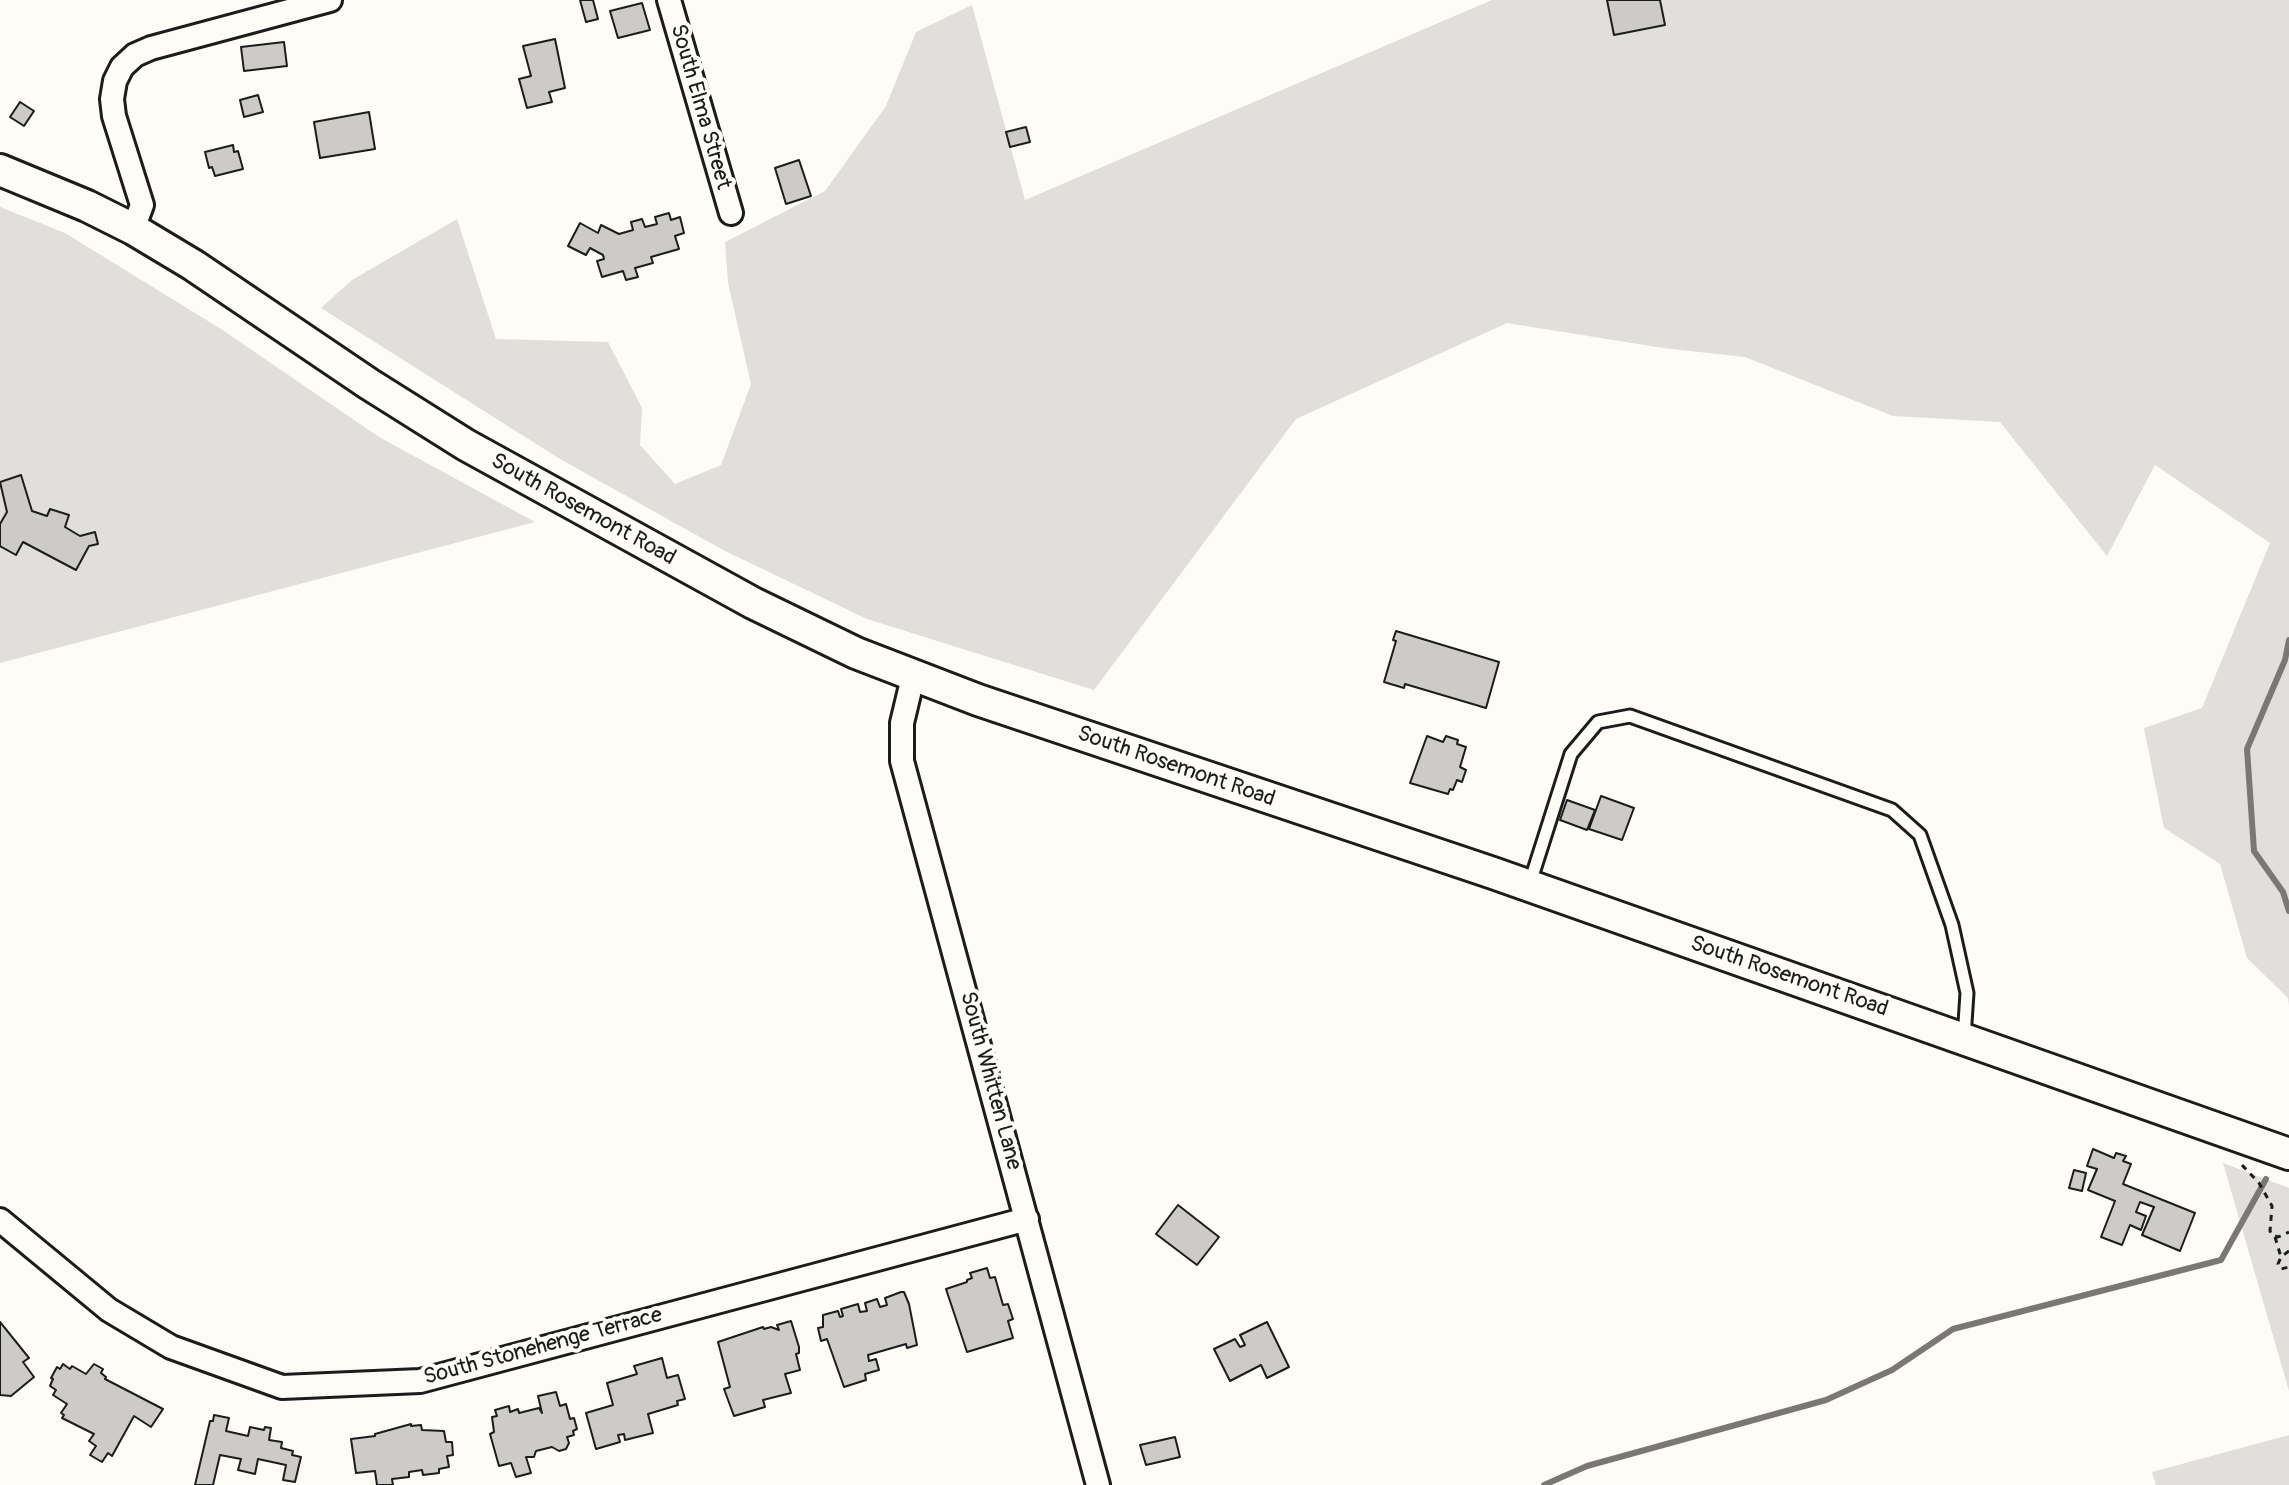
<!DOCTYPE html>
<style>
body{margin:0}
canvas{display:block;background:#fdfcf7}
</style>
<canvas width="2289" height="1485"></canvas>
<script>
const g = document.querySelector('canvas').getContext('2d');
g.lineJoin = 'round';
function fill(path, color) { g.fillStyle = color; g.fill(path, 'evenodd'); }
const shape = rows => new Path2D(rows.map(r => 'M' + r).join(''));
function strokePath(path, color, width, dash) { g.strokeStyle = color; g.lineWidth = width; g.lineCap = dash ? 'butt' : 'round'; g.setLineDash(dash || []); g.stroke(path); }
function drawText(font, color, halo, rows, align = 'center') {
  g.font = font + ' Pangolin,sans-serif'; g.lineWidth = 8; g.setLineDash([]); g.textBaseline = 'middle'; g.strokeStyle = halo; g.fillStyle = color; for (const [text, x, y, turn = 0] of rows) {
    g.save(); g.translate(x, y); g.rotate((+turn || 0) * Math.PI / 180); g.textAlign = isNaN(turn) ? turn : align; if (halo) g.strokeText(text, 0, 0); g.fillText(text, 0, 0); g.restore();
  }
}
const green = shape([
 [1492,0,2289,0,2289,1006,2288,998,2247,958,2220,864,2164,828,2144,728,2202,708,2270,543,2155,465,2107,556,2000,422,1893,416,1745,357,1663,348,1507,323,1296,419,1094,690,867,619,723,550,560,459,321,308,352,280,457,219,496,339,608,342,642,408,640,445,675,484,721,465,751,384,728,283,725,242,825,191,886,106,916,32,972,5,1025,200],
 [0,207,65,233,221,329,379,437,535,522,0,663],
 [2223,1163,2289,1188,2289,1391],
 [2289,1435,2289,1485,2156,1485,2152,1472]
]);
const stream = shape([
 [2289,640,2285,660,2247,749,2254,851,2283,892,2289,911],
 [1544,1485,1587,1466,1826,1400,1892,1370,1953,1329,2221,1260,2266,1179]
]);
const building = shape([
 [580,0,593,0,598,19,586,22,580,0],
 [1607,0,1660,0,1665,25,1614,35,1607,0],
 [642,3,650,30,618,38,610,11,642,3],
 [555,39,565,88,549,92,552,102,527,108,519,79,531,76,523,46,555,39],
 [284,42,287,66,244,71,241,47,284,42],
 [258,95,263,112,244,117,240,100,258,95],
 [20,102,34,111,24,126,10,117,20,102],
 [369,112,375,149,320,158,314,122,369,112],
 [1026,127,1030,142,1010,147,1006,132,1026,127],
 [233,145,234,152,238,151,243,169,215,176,212,167,209,168,205,152,233,145],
 [799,160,811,196,786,204,775,168,799,160],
 [669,213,671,220,680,217,684,233,675,236,679,249,651,257,653,263,635,268,638,277,626,280,623,271,602,277,597,261,604,259,603,255,590,248,586,255,568,246,580,223,598,233,601,225,619,234,633,230,631,222,642,219,645,227,657,224,655,217,669,213],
 [21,475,32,511,47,516,50,509,69,515,65,527,80,536,95,532,98,544,89,546,76,570,23,542,16,555,0,546,0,524,7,512,0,482,21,475],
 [1396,631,1499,662,1486,708,1405,684,1404,688,1384,682,1396,641,1393,640,1396,631],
 [1427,736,1443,742,1446,736,1458,740,1457,744,1466,747,1460,767,1466,770,1462,782,1457,780,1453,790,1450,789,1448,794,1410,783,1427,736],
 [1601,796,1634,808,1622,840,1589,829,1601,796],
 [1567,800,1595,810,1587,830,1560,820,1567,800],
 [2093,1149,2114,1158,2116,1153,2126,1156,2123,1161,2131,1164,2123,1184,2195,1213,2180,1251,2142,1235,2154,1207,2140,1202,2136,1212,2146,1216,2141,1230,2130,1225,2122,1245,2101,1237,2115,1201,2088,1190,2097,1169,2087,1166,2093,1149],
 [2074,1170,2086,1173,2082,1191,2069,1188,2074,1170],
 [1178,1205,1219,1237,1197,1265,1156,1234,1178,1205],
 [987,1268,990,1278,995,1277,1003,1305,1008,1304,1013,1319,1008,1321,1013,1338,967,1352,946,1289,967,1282,967,1280,972,1278,970,1273,987,1268],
 [901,1292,904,1292,909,1304,917,1345,907,1348,906,1344,868,1355,869,1361,876,1359,879,1370,865,1374,866,1380,844,1387,827,1339,821,1341,818,1328,823,1327,823,1315,838,1311,840,1317,843,1316,841,1309,858,1304,860,1312,867,1311,865,1303,877,1299,880,1307,887,1305,885,1298,901,1292],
 [791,1321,799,1347,799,1353,796,1354,800,1370,785,1374,791,1393,763,1400,765,1407,734,1416,724,1389,730,1387,718,1342,763,1327,764,1329,771,1327,779,1330,777,1325,791,1321],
 [0,1322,29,1358,23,1362,34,1377,11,1396,0,1395,0,1322],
 [1267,1322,1289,1367,1267,1378,1261,1365,1230,1381,1214,1349,1235,1339,1240,1347,1245,1345,1240,1335,1267,1322],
 [662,1358,667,1378,678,1375,685,1399,677,1401,678,1405,648,1414,653,1433,625,1440,624,1434,618,1435,620,1442,596,1449,586,1413,613,1405,607,1383,637,1374,634,1366,662,1358],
 [63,1364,70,1369,72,1366,86,1374,94,1364,103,1369,101,1373,106,1377,105,1379,163,1409,151,1427,134,1416,112,1456,108,1453,102,1462,90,1455,96,1446,89,1441,94,1434,62,1418,64,1415,61,1413,67,1404,53,1395,56,1390,50,1386,53,1379,51,1378,57,1367,60,1369,63,1364],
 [556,1392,560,1406,566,1404,570,1419,574,1418,577,1429,573,1431,574,1435,567,1437,569,1443,566,1449,559,1451,552,1447,536,1451,534,1457,526,1457,531,1473,516,1477,511,1463,499,1466,490,1434,494,1432,492,1417,497,1416,495,1410,509,1406,510,1412,518,1409,519,1413,539,1408,542,1413,538,1396,556,1392],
 [214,1415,229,1418,226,1431,248,1436,250,1427,264,1430,265,1427,271,1428,269,1440,282,1442,281,1448,293,1451,292,1455,301,1457,295,1482,283,1480,286,1465,258,1459,255,1474,238,1470,241,1459,220,1455,213,1485,195,1485,210,1421,213,1421,214,1415],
 [411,1424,411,1426,421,1425,422,1430,444,1431,446,1442,452,1442,453,1455,447,1456,449,1467,439,1469,439,1473,423,1475,422,1470,409,1472,409,1477,392,1479,393,1485,377,1485,375,1471,356,1473,351,1439,375,1436,375,1434,411,1424],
 [1175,1437,1180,1457,1146,1465,1140,1445,1175,1437]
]);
const path = shape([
 [2242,1165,2259,1183,2272,1206,2270,1231,2272,1235,2278,1237,2289,1232],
 [2275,1237,2281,1257],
 [2289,1251,2281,1257,2278,1264,2281,1269,2289,1267]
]);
const service = shape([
 [1529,886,1571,754,1598,722,1630,716,1892,810,1920,835,1952,925,1967,993,1964,1038]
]);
const minor = shape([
 [669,0,731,213],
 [133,229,142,205,114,116,112,99,115,81,122,67,135,55,151,48,330,0],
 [913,677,902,723,902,761,1098,1485],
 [0,1220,109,1310,171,1347,282,1387,420,1381,1027,1219]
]);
const secondary = shape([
 [0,170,87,206,133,229,193,265,369,384,466,445,753,603,856,653,978,700,1493,873,2289,1154]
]);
const streetNames = [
 ["South Elma Street",700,107,74],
 ["South Rosemont Road",583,510,29],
 ["South Rosemont Road",1176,767,19],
 ["South Rosemont Road",1789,977,19],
 ["South Whitten Lane",990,1081,75],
 ["South Stonehenge Terrace",543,1347,-15]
];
fill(green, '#e0dfdb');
strokePath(stream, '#797876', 6);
fill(building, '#cccbc8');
strokePath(building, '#1c1c1c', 2);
strokePath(service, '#1c1c1c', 17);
strokePath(minor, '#1c1c1c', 28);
strokePath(secondary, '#1c1c1c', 36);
strokePath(path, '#1c1c1c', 3, [6, 6]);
strokePath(service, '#fdfcf7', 11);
strokePath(minor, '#fdfcf7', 22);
strokePath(secondary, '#fdfcf7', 30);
drawText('22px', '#1c1c1c', '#fdfcf7', streetNames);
</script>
